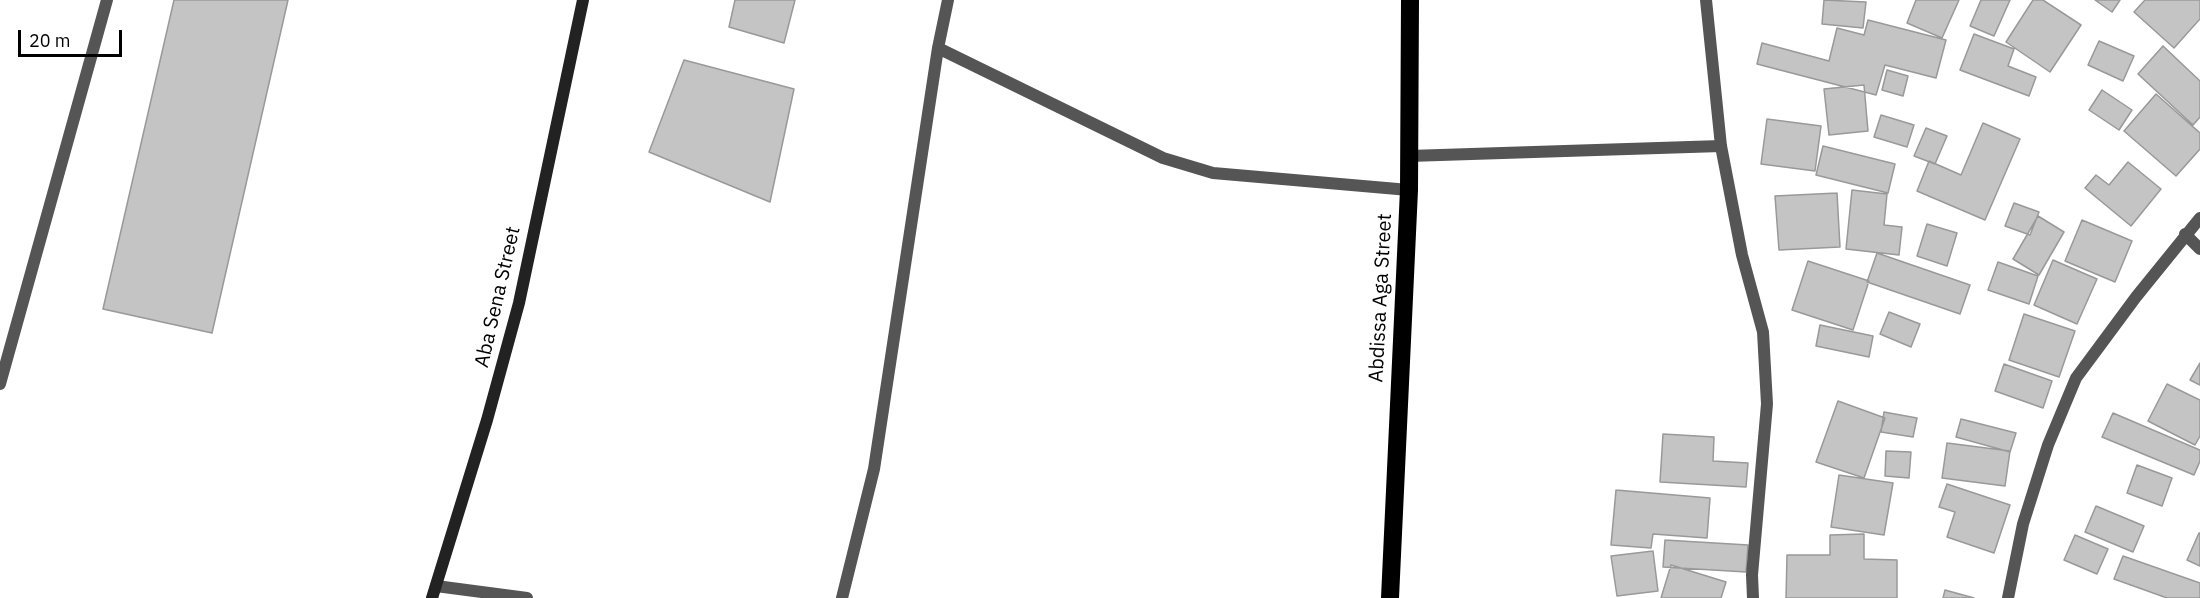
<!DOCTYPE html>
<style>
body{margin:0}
#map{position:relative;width:2200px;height:598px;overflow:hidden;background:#fff;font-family:"IBM Plex Sans",sans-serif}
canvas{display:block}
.scale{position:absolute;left:18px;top:30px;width:104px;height:27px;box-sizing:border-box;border:3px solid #000;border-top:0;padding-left:8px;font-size:18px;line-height:21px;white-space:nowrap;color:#000;-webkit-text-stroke:4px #fff;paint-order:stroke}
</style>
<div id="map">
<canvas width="2200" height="598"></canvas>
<div class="scale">20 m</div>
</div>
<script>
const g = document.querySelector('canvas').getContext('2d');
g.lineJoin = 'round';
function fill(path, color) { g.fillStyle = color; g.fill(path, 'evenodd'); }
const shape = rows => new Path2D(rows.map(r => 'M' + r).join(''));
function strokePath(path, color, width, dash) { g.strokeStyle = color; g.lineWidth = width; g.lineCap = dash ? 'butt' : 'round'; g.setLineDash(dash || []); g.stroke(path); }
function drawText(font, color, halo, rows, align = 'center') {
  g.font = font + ' "IBM Plex Sans",sans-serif'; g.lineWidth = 4.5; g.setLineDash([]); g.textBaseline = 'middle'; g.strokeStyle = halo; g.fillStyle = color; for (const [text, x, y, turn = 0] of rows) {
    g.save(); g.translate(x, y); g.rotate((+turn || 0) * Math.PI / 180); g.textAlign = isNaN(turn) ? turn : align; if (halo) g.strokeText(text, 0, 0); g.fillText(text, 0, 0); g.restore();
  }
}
const building = shape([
 [174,0,288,0,212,333,103,309,174,0],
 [735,0,795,0,784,43,729,27,735,0],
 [1824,0,1866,2,1863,28,1822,24,1824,0],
 [1916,0,1959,0,1942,38,1907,23,1916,0],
 [1981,0,2010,0,1994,36,1970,26,1981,0],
 [2033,0,2043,0,2081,25,2050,72,2006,42,2033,0],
 [2095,0,2120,0,2112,12,2095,0],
 [2145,0,2200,0,2200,19,2174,48,2134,12,2145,0],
 [1868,20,1946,40,1936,78,1885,65,1876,95,1757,64,1762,43,1829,61,1837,28,1864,35,1868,20],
 [1974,34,2014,49,2008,66,2036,77,2029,96,1960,70,1974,34],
 [2099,41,2134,56,2123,81,2088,65,2099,41],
 [2163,46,2200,81,2200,117,2193,125,2138,74,2163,46],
 [684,60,794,89,770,202,649,152,684,60],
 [1887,70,1908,76,1903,96,1882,90,1887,70],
 [1864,85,1868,131,1829,135,1824,89,1864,85],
 [2102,90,2132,110,2119,130,2089,110,2102,90],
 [2156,94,2200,133,2200,149,2176,176,2124,131,2156,94],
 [1881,115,1914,125,1907,147,1874,137,1881,115],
 [1767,119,1821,126,1815,171,1761,164,1767,119],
 [1983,123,2020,139,1985,220,1917,191,1929,161,1961,175,1983,123],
 [1926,128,1947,136,1935,164,1914,156,1926,128],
 [1823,146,1895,164,1888,193,1816,175,1823,146],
 [2128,162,2161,189,2131,226,2085,188,2096,175,2109,185,2128,162],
 [1852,190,1887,194,1884,225,1902,227,1899,255,1846,249,1852,190],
 [1837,193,1840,247,1779,250,1775,196,1837,193],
 [2014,203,2039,212,2030,235,2005,226,2014,203],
 [2038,216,2064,232,2039,275,2013,259,2038,216],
 [2082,220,2132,241,2115,282,2065,261,2082,220],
 [1927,224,1957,233,1947,266,1917,256,1927,224],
 [1877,253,1970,285,1960,314,1867,282,1877,253],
 [2053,260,2097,279,2077,324,2034,305,2053,260],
 [1808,261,1869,281,1853,330,1792,310,1808,261],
 [1998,262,2038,276,2029,304,1988,290,1998,262],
 [1889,312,1920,324,1911,347,1880,334,1889,312],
 [2024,314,2075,331,2059,377,2009,360,2024,314],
 [1820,325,1873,336,1869,357,1816,346,1820,325],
 [2200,363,2200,385,2190,380,2200,363],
 [2004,364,2052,381,2043,408,1995,391,2004,364],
 [2167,384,2200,400,2200,436,2195,445,2148,421,2167,384],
 [1838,401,1885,418,1864,478,1816,462,1838,401],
 [1884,412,1917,418,1913,437,1881,432,1884,412],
 [2113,413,2200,450,2200,461,2194,475,2102,437,2113,413],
 [1961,419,2016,433,2010,452,1956,437,1961,419],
 [1663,434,1714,437,1713,461,1748,463,1746,487,1660,482,1663,434],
 [1947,443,2010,451,2005,486,1942,478,1947,443],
 [1886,451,1911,452,1909,478,1885,476,1886,451],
 [2137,465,2172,478,2162,506,2127,493,2137,465],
 [1839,475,1893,483,1884,535,1831,527,1839,475],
 [1947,484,2010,505,1994,553,1947,537,1955,512,1939,507,1947,484],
 [1616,490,1710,498,1707,538,1653,534,1651,548,1611,545,1616,490],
 [2096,506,2144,526,2133,552,2085,532,2096,506],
 [2199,533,2200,533,2200,566,2187,560,2199,533],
 [1864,534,1864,559,1897,560,1897,598,1786,598,1787,555,1830,555,1830,535,1864,534],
 [2075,535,2108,549,2097,574,2064,560,2075,535],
 [1665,540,1748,545,1746,572,1663,567,1665,540],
 [1653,551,1658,591,1617,596,1611,556,1653,551],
 [2123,556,2200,583,2200,598,2167,598,2114,579,2123,556],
 [1671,565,1726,582,1721,598,1661,598,1671,565],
 [1945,590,1974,598,1943,598,1945,590]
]);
const street = shape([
 [1706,0,1721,146,1742,255,1763,332,1767,404,1752,575,1753,598],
 [938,48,1163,158,1213,173,1409,190],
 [1409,156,1721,146],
 [2185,234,2200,249],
 [0,384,107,0],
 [436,586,527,598],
 [842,598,874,469,938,48,948,0],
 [2008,598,2023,524,2048,445,2076,378,2136,297,2200,218]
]);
const secondary = shape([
 [432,598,487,420,519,303,583,0]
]);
const highway = shape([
 [1390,598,1409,190,1410,0]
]);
const streetNames = [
 ["Aba Sena Street",498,297,-77],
 ["Abdissa Aga Street",1381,298,-87]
];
fill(building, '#c4c4c4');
strokePath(building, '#999', 1.5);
strokePath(street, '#555', 12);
strokePath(secondary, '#222', 12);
strokePath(highway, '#000', 18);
drawText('20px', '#000', '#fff', streetNames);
</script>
